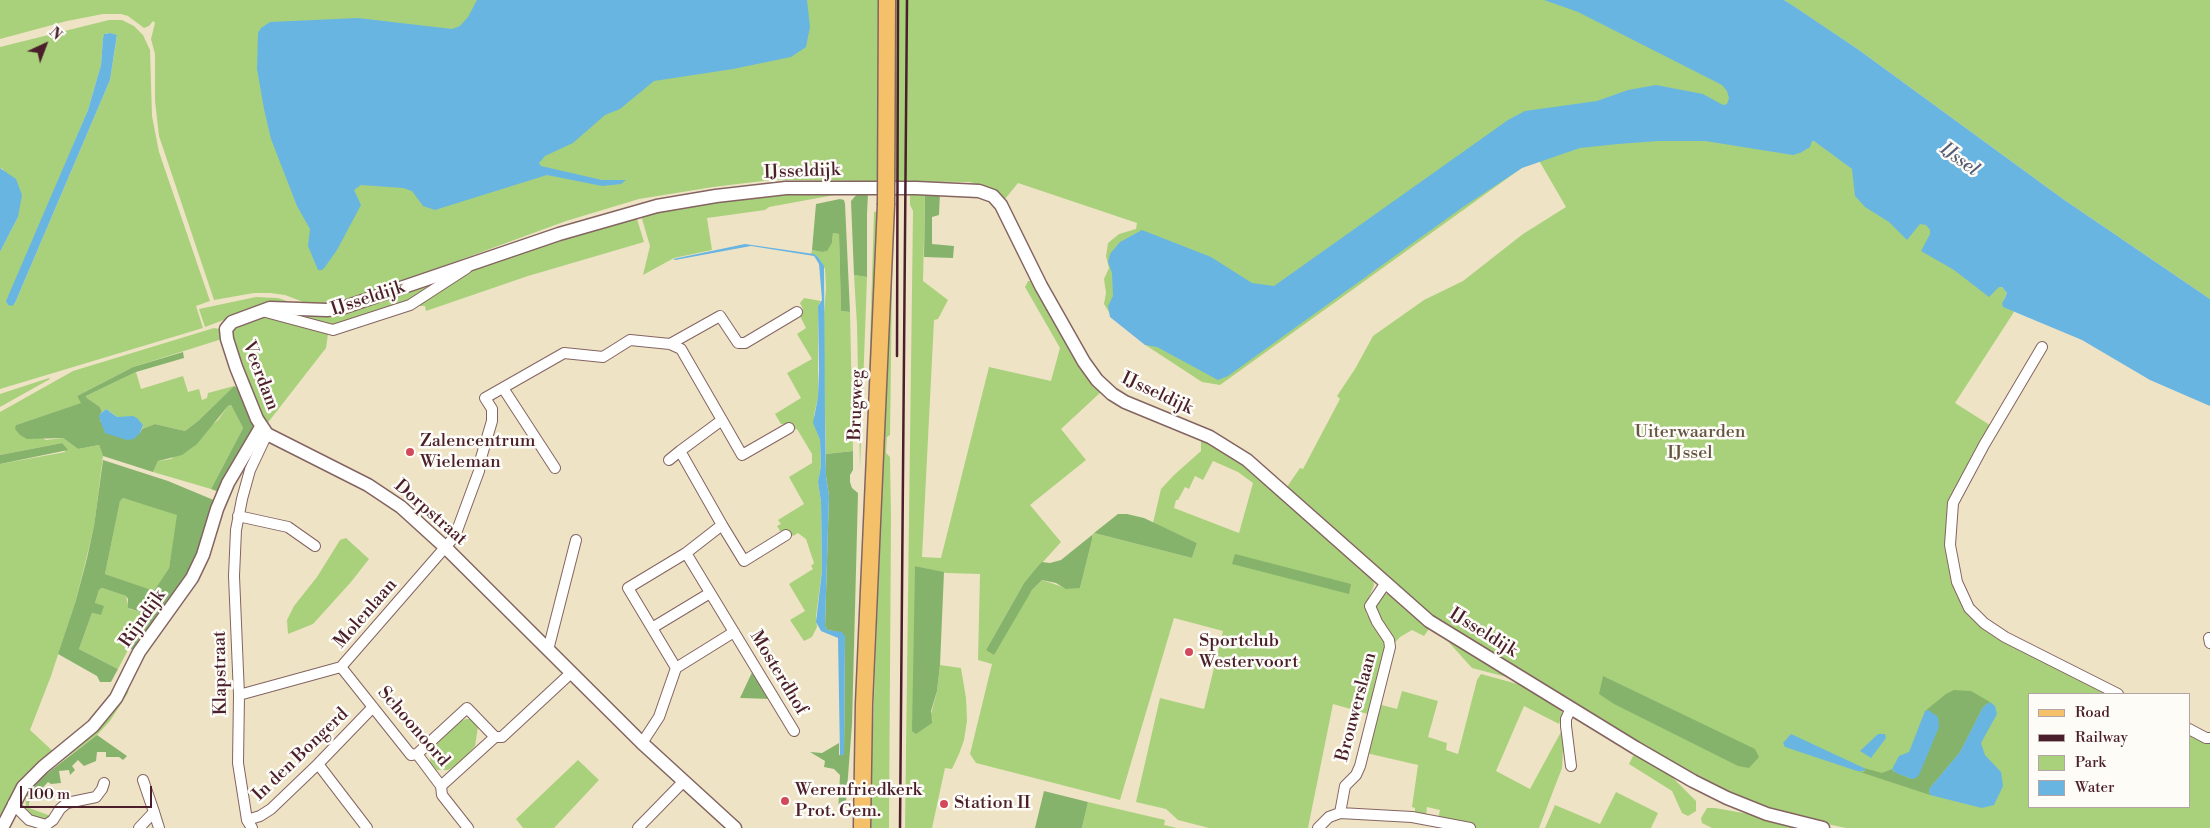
<!DOCTYPE html>
<style>
body{margin:0}
#map{position:relative;width:2210px;height:828px;overflow:hidden;background:#efe3c6;font-family:"Libre Bodoni",serif}
canvas{display:block}
.legend{position:absolute;left:2028px;top:693px;width:162px;height:115px;box-sizing:border-box;background:#fdfcf7;border:1px solid #b5a4a5;margin:0;padding:6px 9px;list-style:none;font-size:15px;color:#4a1f2b}
.legend li{display:flex;align-items:center;gap:10px;height:25px}
.legend b{width:25px;border:1px solid #b5a4a5}
.north{position:absolute;left:20px;top:20px;width:50px;height:50px;-webkit-text-stroke:4px #fdfcf7;paint-order:stroke;rotate:43deg;font-size:14px;font-weight:700;line-height:20px;text-align:center;color:#4a1f2b}
.north::after{content:'';display:block;margin:auto;width:18px;height:22px;background:#4a1f2b;clip-path:polygon(50% 0,100% 100%,50% 72%,0 100%)}
.scale{position:absolute;left:20px;top:786px;width:132px;height:22px;box-sizing:border-box;border:2px solid #4a1f2b;border-top:0;padding-left:6px;font-size:15px;line-height:18px;white-space:nowrap;color:#4a1f2b;-webkit-text-stroke:4px #fdfcf7;paint-order:stroke}
</style>
<div id="map">
<canvas width="2210" height="828"></canvas>
<ul class="legend">
<li><b style="height:6px;background:#f4c16a"></b>Road</li>
<li><b style="height:6px;background:#4a1f2b"></b>Railway</li>
<li><b style="height:14px;background:#a9d17c"></b>Park</li>
<li><b style="height:14px;background:#69b5e2"></b>Water</li>
</ul>
<div class="north">N</div>
<div class="scale">100 m</div>
</div>
<script>
const g = document.querySelector('canvas').getContext('2d');
g.lineJoin = 'round';
function fill(path, color) { g.fillStyle = color; g.fill(path, 'evenodd'); }
const shape = rows => new Path2D(rows.map(r => 'M' + r).join(''));
function strokePath(path, color, width, dash) { g.strokeStyle = color; g.lineWidth = width; g.lineCap = dash ? 'butt' : 'round'; g.setLineDash(dash || []); g.stroke(path); }
function drawText(font, color, halo, rows, align = 'center') {
  g.font = font + ' "Libre Bodoni",serif'; g.lineWidth = 5; g.setLineDash([]); g.textBaseline = 'middle'; g.strokeStyle = halo; g.fillStyle = color; for (const [text, x, y, turn = 0] of rows) {
    g.save(); g.translate(x, y); g.rotate((+turn || 0) * Math.PI / 180); g.textAlign = isNaN(turn) ? turn : align; if (halo) g.strokeText(text, 0, 0); g.fillText(text, 0, 0); g.restore();
  }
}
const green = shape([
 [0,0,1564,0,1668,48,1779,120,1818,143,1928,226,2004,289,2007,293,2004,299,2005,303,2014,312,1955,403,1993,427,1956,486,1950,500,1952,574,1978,621,2113,694,2029,694,2029,807,2189,807,2189,730,2210,741,2210,828,1846,828,1789,816,1715,789,1435,617,1376,568,1287,487,1300,468,1303,469,1340,399,1337,396,1355,369,1373,336,1424,300,1463,281,1523,234,1566,207,1537,157,1220,385,1202,382,1147,346,1112,317,1104,304,1106,293,1104,279,1109,268,1106,256,1108,243,1119,234,1136,229,1137,223,1018,183,1005,199,992,189,970,182,771,180,713,187,639,199,566,221,340,304,314,306,285,295,270,293,254,293,214,300,159,136,155,101,155,54,151,39,155,23,153,21,149,26,144,28,128,16,121,14,103,14,67,21,0,39],
 [1784,0,2210,0,2210,299,2063,199,1859,50],
 [109,20,122,20,134,26,143,35,150,50,152,116,159,152,210,301,196,306,203,328,0,389,0,252,18,217,3,169,0,168,0,47],
 [110,33,117,36,110,80,15,303,14,304,7,303,88,110,101,65,103,38,104,34],
 [776,193,840,194,769,207,765,210,707,218,712,250,674,258,643,275,650,246,642,219,646,212],
 [910,193,925,193,923,281,948,300,938,319,934,320,922,557,941,558,989,367,1051,381,1060,348,1025,287,1028,281,1034,281,1089,379,1101,392,1061,429,1086,460,1030,505,1061,542,1024,583,986,650,1032,590,1042,580,1066,588,1080,588,1092,540,1092,535,1094,533,1192,558,1197,543,1153,523,1161,489,1174,475,1201,451,1201,439,1256,473,1373,579,1374,585,1366,605,1366,613,1386,644,1368,714,1333,704,1308,828,1209,828,1178,820,1166,809,1136,802,1160,698,1204,709,1223,631,1174,618,1120,800,976,763,970,754,992,664,978,660,980,574,946,573,915,566,930,718,937,691,940,665,961,668,966,698,967,721,964,740,959,754,952,769,945,768,932,828,905,828,913,211,910,205],
 [1213,461,1238,472,1253,483,1239,533,1174,508,1176,500,1178,500,1185,487,1189,489,1195,476,1203,480],
 [893,205,890,435,887,437,886,453,890,457,891,516,889,828,869,828],
 [879,211,874,280,861,642,874,212],
 [634,216,637,219,644,242,528,276,426,311,425,306,413,306,474,268],
 [833,233,839,234,841,311,850,312,853,451,826,454,823,328,826,288,825,269,818,257,811,254,812,250,825,252,832,243],
 [458,271,418,299,328,327,273,313,302,312],
 [854,275,867,277,860,469,857,325],
 [256,297,278,298,293,303,237,315,205,327,199,309],
 [804,298,821,301,818,306,818,397,814,415,815,427,820,440,821,466,818,482,821,502,822,571,816,616,817,627,812,637,804,641,790,620,805,611,789,584,813,569,811,566,814,563,806,539,798,533,793,536,790,533,780,531,777,526,781,524,778,520,804,504,789,477,812,463,812,454,797,429,793,430,790,425,781,424,775,414,801,398,787,373,812,359,797,334,806,328,798,312,803,309,800,303],
 [263,316,328,334,326,348,266,425,256,408,230,331,233,326],
 [214,328,219,329,222,339,133,367,77,396,82,403,16,425,46,440,63,438,78,449,99,445,103,456,94,527,76,600,51,676,30,730,56,754,40,766,0,828,0,464,65,452,62,443,0,455,0,412,73,371],
 [136,372,141,389,183,376,188,392,199,389,202,400,207,398,208,393,234,386,198,421,185,431,155,424,142,429,143,425,117,417,106,409,102,412,100,407,87,398,86,396],
 [49,378,50,379,0,407,0,394],
 [231,405,243,428,211,489,153,472,158,461,171,459,218,420,228,406],
 [123,498,178,514,169,568,154,592,105,574,120,500],
 [346,538,369,559,351,582,313,624,288,634,287,620,294,606,317,577,340,540],
 [102,588,126,596,129,609,140,612,142,616,128,639,129,648,118,669,79,649,92,613,101,615,95,603,99,590],
 [1383,594,1390,594,1427,625,1429,629,1424,636,1412,630,1400,637,1393,645,1375,611,1375,602],
 [1444,637,1514,679,1472,668],
 [1481,674,1532,688,1558,707,1563,714,1559,724,1524,706,1496,771,1530,789,1562,730,1564,732,1562,768,1539,828,1476,828,1438,819,1440,810,1427,807,1426,815,1415,812,1415,808,1412,807,1418,765,1366,753,1378,704,1397,709,1402,691,1438,701,1428,737,1447,743,1446,750,1458,754,1477,680],
 [130,680,128,693,110,721,97,735,47,772,29,793,29,808,51,816,44,820,32,815,26,808,25,793],
 [466,719,471,719,478,727,475,746,459,764,448,770,437,770,430,763,431,752,439,740,457,723],
 [1635,752,1666,771,1696,801,1696,811,1688,816,1682,813,1672,791,1629,764],
 [578,760,599,780,554,828,523,828,516,819],
 [1616,792,1658,813,1651,828,1545,828,1555,805,1600,824],
 [1088,802,1165,820,1164,825,1177,828,1082,828],
 [1707,808,1715,808,1749,814,1801,828,1712,828,1702,823,1701,818]
]);
const forest = shape([
 [868,193,867,214,867,277,854,275,851,201,857,194],
 [925,193,940,193,939,215,932,217,932,244,954,246,953,258,924,257],
 [840,199,844,200,845,204,850,312,841,311,839,234,833,233,832,243,827,251,823,252,812,250,816,204],
 [183,352,184,358,136,372,86,396,87,398,100,407,102,412,100,414,100,421,140,433,142,429,155,424,185,431,198,421,234,386,240,389,253,427,219,492,211,489,243,428,231,405,228,406,197,444,182,455,158,461,153,472,103,456,99,445,78,449,63,438,27,439,20,435,15,429,16,425,81,403,77,396,133,367],
 [62,443,68,450,0,464,0,455],
 [853,451,853,470,850,475,850,482,852,488,858,493,852,724,845,816,838,814,840,775,834,769,824,767,825,761,810,752,822,753,839,743,839,755,844,754,845,637,838,632,827,630,825,626,829,496,826,476,826,454],
 [103,460,168,481,216,501,196,562,134,651,126,645,142,617,140,612,128,608,128,599,126,596,102,588,99,590,95,603,104,606,101,615,92,613,79,649,118,669,111,682,100,682,97,676,58,654,76,600,87,558,94,526],
 [123,498,177,515,169,568,154,591,105,574,120,501],
 [1118,514,1127,514,1144,518,1197,543,1192,558,1094,533],
 [1092,535,1092,540,1080,588,1066,589,1056,583,1042,580,1032,590,994,655,986,650,1024,583,1039,565,1042,562,1050,563,1061,560],
 [1235,554,1351,584,1349,594,1232,564],
 [915,566,944,572,940,665,937,691,931,711,932,723,916,734,912,731],
 [754,668,772,699,740,698],
 [1603,676,1755,749,1759,757,1749,768,1738,766,1614,704,1599,694],
 [1954,690,1971,691,1990,702,1983,707,1960,752,1929,789,1930,795,1857,771,1863,772,1865,771,1864,768,1882,773,1892,769,1893,771,1911,779,1928,710,1925,711,1946,694],
 [97,735,127,756,123,760,119,757,106,757,106,752,97,752,96,761,84,766,78,760,72,766,75,770,70,775,69,770,59,771,61,783,51,784,48,782,34,797,32,796,28,804,29,793,41,778],
 [1044,791,1088,802,1082,828,1035,828]
]);
const water = shape([
 [477,0,807,0,810,27,806,47,791,57,733,69,654,81,620,109,605,115,573,143,545,156,539,163,541,166,602,180,626,180,621,184,602,186,547,175,435,210,423,206,412,191,403,188,361,185,354,190,361,205,337,250,325,267,322,270,318,270,308,246,310,229,297,206,271,139,264,109,257,69,258,33,261,28,270,22,358,18,452,29,460,26,468,17],
 [1544,0,1784,0,1792,5,1859,50,2063,199,2210,299,2210,406,2150,380,2082,340,2003,307,2002,304,2007,293,2002,287,1999,287,1989,297,1954,270,1921,251,1930,234,1930,230,1926,225,1920,224,1907,240,1889,222,1865,207,1855,196,1852,169,1814,141,1812,141,1810,147,1800,153,1793,155,1705,141,1658,141,1618,144,1580,148,1522,168,1463,207,1228,376,1218,380,1157,347,1145,345,1110,317,1108,306,1113,296,1112,273,1108,262,1110,254,1120,242,1142,230,1211,257,1252,283,1274,286,1508,120,1525,111,1597,101,1628,90,1656,85,1703,94,1723,105,1727,104,1729,98,1727,91,1722,85,1578,12],
 [110,33,117,35,110,80,15,303,12,306,8,305,6,301,88,110,101,65,103,38,104,34],
 [0,168,16,179,22,195,18,217,0,252],
 [745,244,814,254,818,257,824,266,825,417,826,476,829,496,825,626,827,630,842,632,845,637,844,754,840,756,838,638,821,631,816,622,822,571,821,502,818,482,821,466,820,440,813,423,818,397,819,369,818,306,822,300,819,264,814,256,751,246,675,260,673,259],
 [106,409,117,417,133,416,137,418,143,425,140,433,134,439,127,440,105,433,99,417,100,414],
 [1990,702,1995,706,1997,714,1981,743,1985,755,2001,772,2003,786,1994,805,1982,808,1930,795,1929,789,1960,752,1983,707],
 [1928,710,1938,717,1939,727,1919,775,1916,778,1912,779,1896,773,1892,769,1899,756,1909,752,1925,711],
 [1791,734,1864,768,1865,771,1857,771,1785,747,1783,743],
 [1878,734,1885,734,1886,738,1871,758,1860,751]
]);
const minor = shape([
 [262,311,333,330,410,305,467,268],
 [2042,347,1984,445,1953,503,1950,545,1957,582,1969,608,1984,623,2005,637,2118,694],
 [503,388,555,468],
 [722,420,742,455,789,428],
 [669,460,680,451],
 [238,516,288,527,315,546],
 [722,525,744,561,786,535],
 [652,628,710,593],
 [2209,638,2210,643],
 [548,650,576,540],
 [341,667,411,755,417,754,441,786],
 [676,668,628,588,686,553],
 [239,695,341,667,455,536,479,471,481,458,492,421,492,409,485,398,564,353,603,357,630,340,670,344],
 [2189,729,2206,738,2210,738],
 [794,731,686,553,722,525,680,451,722,420,681,349,670,344,720,316,738,343,745,343,797,312],
 [642,743,659,717,676,668,734,632],
 [417,754,467,708,495,737],
 [318,764,367,828],
 [1571,766,1566,726,1566,719,1571,708],
 [143,780,154,812],
 [13,804,29,820,46,825,53,820,60,809,67,803,96,797,102,789,104,783],
 [1340,813,1412,817,1470,828],
 [247,820,260,816,271,809,318,764,373,707],
 [139,828,154,812,159,828],
 [252,828,247,820,238,763,239,695,234,576,236,530,242,499,250,470,267,434],
 [468,828,442,795,441,786,495,737,502,737,571,673],
 [638,828,683,782],
 [1318,828,1329,817,1340,813,1345,786,1356,775,1360,766,1390,647,1389,640,1377,622,1370,606,1385,584]
]);
const tertiary = shape([
 [2,828,23,787,43,767,93,726,116,698,139,652,192,578,203,555,217,509,228,483,261,427],
 [735,828,642,743,445,547,401,507,368,485,267,434,257,419,236,367,227,339,226,329,232,322,270,308,327,310,342,308,559,234,657,206,716,196,786,188,916,188,979,191,993,196,1001,205,1041,286,1084,362,1097,380,1112,394,1125,402,1210,437,1247,460,1429,621,1636,748,1693,781,1727,798,1767,814,1823,828]
]);
const primary = shape([
 [862,828,864,704,886,205]
]);
const rail = shape([
 [897,356,898,0],
 [900,828,907,0]
]);
const primaryBridge = shape([
 [886,205,887,0]
]);
const markers = [
 [410,452,5,"#d1495b"],
 [1189,652,5,"#d1495b"],
 [785,801,5,"#d1495b"],
 [944,804,5,"#d1495b"]
];
const streetNames = [
 ["IJsseldijk",802,172,-2],
 ["IJsseldijk",368,299,-18],
 ["Veerdam",260,376,69],
 ["IJsseldijk",1157,394,25],
 ["Brugweg",857,405,-88],
 ["Dorpstraat",430,513,41],
 ["Molenlaan",366,614,-49],
 ["Rijndijk",143,619,-55],
 ["IJsseldijk",1483,633,32],
 ["Klapstraat",221,673,-91],
 ["Mosterdhof",778,673,59],
 ["Brouwerslaan",1357,707,-75],
 ["Schoonoord",413,727,49],
 ["In den Bongerd",301,755,-44]
];
const parkNames = [
 ["Uiterwaarden",1690,433],
 ["IJssel",1690,454]
];
const poiNames = [
 ["Zalencentrum",420,442],
 ["Wieleman",420,463],
 ["Sportclub",1199,642],
 ["Westervoort",1199,663],
 ["Werenfriedkerk",795,791],
 ["Prot. Gem.",795,812],
 ["Station II",954,804]
];
const waterNames = [
 ["IJssel",1959,160,36]
];
fill(green, '#a9d17c');
fill(forest, '#86b36c');
fill(water, '#69b5e2');
strokePath(minor, '#846461', 12);
strokePath(tertiary, '#846461', 15);
strokePath(primary, '#846461', 19);
strokePath(minor, '#fff', 10);
strokePath(tertiary, '#fff', 12);
strokePath(primary, '#f4c16a', 16);
strokePath(rail, '#4a1f2b', 2.5);
strokePath(primaryBridge, '#846461', 19, []);
strokePath(primaryBridge, '#f4c16a', 16);
for (const [x, y, r, color] of markers) { const dot = new Path2D(); dot.arc(x, y, r, 0, 2 * Math.PI); g.fillStyle = color; g.fill(dot); strokePath(dot, '#fdfcf7', 2); }
drawText('18px', '#4a1f2b', '#fdfcf7', streetNames);
drawText('18px', '#665443', '#fdfcf7', parkNames);
drawText('18px', '#4a1f2b', '#fdfcf7', poiNames, 'left');
drawText('italic 19px', '#565b74', '#fdfcf7', waterNames);
</script>
